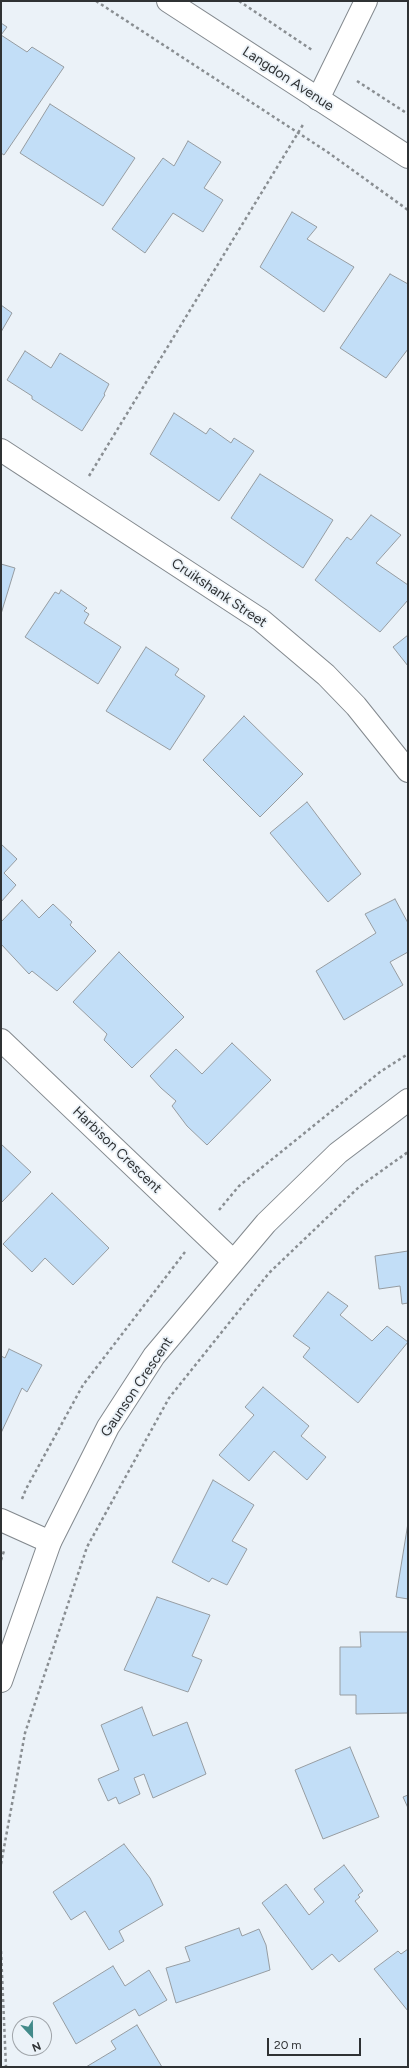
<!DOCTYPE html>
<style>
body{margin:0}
#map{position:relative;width:409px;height:2068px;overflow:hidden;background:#ebf2f8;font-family:Figtree,sans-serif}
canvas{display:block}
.frame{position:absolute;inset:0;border:2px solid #2f3234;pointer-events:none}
.north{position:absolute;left:12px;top:2016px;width:40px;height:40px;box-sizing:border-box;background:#ebf2f8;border:1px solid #a0a5aa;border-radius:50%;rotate:158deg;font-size:11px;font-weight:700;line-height:16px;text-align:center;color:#2f3234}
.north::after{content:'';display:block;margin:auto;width:14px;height:18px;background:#428a8a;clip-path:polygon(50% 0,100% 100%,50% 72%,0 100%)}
.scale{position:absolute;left:267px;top:2038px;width:94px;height:18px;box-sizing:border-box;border:2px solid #2f3234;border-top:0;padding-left:5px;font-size:12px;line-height:14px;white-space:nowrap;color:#2f3234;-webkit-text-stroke:3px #ebf2f8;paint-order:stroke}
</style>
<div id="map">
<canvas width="409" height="2068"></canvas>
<div class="frame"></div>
<div class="north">N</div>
<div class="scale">20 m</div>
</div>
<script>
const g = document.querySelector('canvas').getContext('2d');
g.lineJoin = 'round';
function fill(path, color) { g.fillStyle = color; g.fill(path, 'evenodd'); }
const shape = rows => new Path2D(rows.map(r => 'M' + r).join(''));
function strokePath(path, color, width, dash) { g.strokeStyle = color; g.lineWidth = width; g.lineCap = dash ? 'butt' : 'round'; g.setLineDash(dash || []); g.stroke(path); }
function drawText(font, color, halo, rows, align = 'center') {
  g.font = font + ' Figtree,sans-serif'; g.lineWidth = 3.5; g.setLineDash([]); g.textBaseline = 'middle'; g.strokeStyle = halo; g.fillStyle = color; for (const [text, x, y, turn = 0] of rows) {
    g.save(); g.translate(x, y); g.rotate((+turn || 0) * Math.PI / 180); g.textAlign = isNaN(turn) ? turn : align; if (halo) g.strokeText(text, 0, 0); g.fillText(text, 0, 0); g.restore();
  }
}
const building = shape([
 [1,23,7,27,1,35,1,23],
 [1,35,27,52,32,47,64,67,4,155,1,153,1,35],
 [50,104,135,158,103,206,20,153,50,104],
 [188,141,221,162,204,188,223,200,203,232,173,213,145,253,112,229,163,158,174,166,188,141],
 [292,212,317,227,307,239,354,267,324,312,260,267,292,212],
 [390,274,408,284,408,349,386,378,340,348,390,274],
 [1,305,12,313,1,332,1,305],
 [25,351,51,368,60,353,109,384,104,394,105,395,82,431,32,399,32,396,7,380,25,351],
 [174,413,206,434,210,428,231,443,234,438,254,451,219,501,150,454,174,413],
 [260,474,333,520,303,568,231,518,260,474],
 [371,515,401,535,376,563,408,585,408,600,380,632,315,580,347,537,351,540,371,515],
 [1,564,15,568,1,614,1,564],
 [61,590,87,608,84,611,89,614,84,623,121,647,98,684,25,637,55,592,59,594,61,590],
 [408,635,408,666,393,647,408,635],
 [146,647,179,669,175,675,205,696,170,750,106,711,146,647],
 [244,716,303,774,260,817,203,760,244,716],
 [307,802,361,874,328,902,270,833,307,802],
 [1,844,17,859,4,873,16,885,1,902,1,844],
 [395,899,408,923,408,952,390,962,403,985,344,1020,316,971,376,933,365,914,395,899],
 [22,900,39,918,53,904,72,922,70,925,96,951,57,991,32,971,29,974,1,944,1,922,22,900],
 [119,952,184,1017,132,1068,104,1040,107,1034,73,1002,119,952],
 [232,1043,271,1080,207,1145,187,1126,172,1106,176,1101,161,1088,150,1076,176,1049,202,1074,232,1043],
 [1,1144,31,1172,1,1203,1,1144],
 [52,1193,109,1248,73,1285,45,1258,32,1272,3,1244,52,1193],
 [408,1251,408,1303,402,1304,400,1286,379,1289,375,1256,408,1251],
 [328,1292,348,1306,340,1315,372,1341,387,1326,408,1342,358,1403,303,1357,310,1348,293,1336,328,1292],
 [9,1349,42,1365,27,1392,22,1388,1,1433,1,1356,5,1358,9,1349],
 [263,1387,309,1426,301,1436,326,1457,307,1480,274,1451,249,1481,219,1455,254,1415,245,1407,263,1387],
 [213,1480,254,1505,232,1541,247,1549,227,1585,212,1578,209,1582,172,1562,213,1480],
 [408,1523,408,1599,396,1597,408,1523],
 [157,1597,210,1615,192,1656,202,1660,188,1692,124,1670,157,1597],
 [360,1632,408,1632,408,1713,356,1714,356,1695,340,1695,340,1647,361,1647,360,1632],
 [142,1707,153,1736,187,1722,206,1774,153,1798,144,1774,134,1778,140,1794,119,1804,116,1797,108,1801,98,1779,119,1770,101,1725,142,1707],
 [350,1747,379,1817,323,1839,295,1770,350,1747],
 [408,1795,408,1808,403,1797,408,1795],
 [124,1844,150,1878,163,1905,119,1931,124,1941,109,1950,85,1911,71,1920,53,1892,124,1844],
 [344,1865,363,1891,358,1895,360,1897,355,1901,378,1931,339,1962,332,1954,312,1970,262,1903,286,1884,309,1915,324,1902,314,1889,344,1865],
 [239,1928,242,1936,259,1929,266,1945,270,1970,176,2003,166,1968,190,1961,185,1947,239,1928],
 [408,1949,408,2011,374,1969,398,1951,401,1954,408,1949],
 [113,1966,125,1986,149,1970,167,2000,139,2016,135,2009,76,2044,53,2003,113,1966],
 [137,2025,162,2067,86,2067,116,2049,111,2041,137,2025]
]);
const path = shape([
 [96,1,326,151,408,210],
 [239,1,312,50],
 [357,81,408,114],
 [89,476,304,123],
 [219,1210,239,1186,380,1072,408,1054],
 [22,1499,26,1489,83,1385,185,1252],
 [1,1560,4,1551],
 [1,1864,25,1733,87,1547,169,1398,269,1273,359,1187,408,1152],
 [1,1951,6,2067]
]);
const street = shape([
 [318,99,366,1],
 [1,450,261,620,326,675,356,706,408,771],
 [1,1040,232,1260],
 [1,1520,50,1542]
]);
const secondary = shape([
 [168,1,408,157],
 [1,1681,50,1542,108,1427,154,1356,266,1223,338,1153,408,1100]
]);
const streetNames = [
 ["Langdon Avenue",288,79,33],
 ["Cruikshank Street",219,593,34],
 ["Harbison Crescent",117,1150,44],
 ["Gaunson Crescent",137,1387,-56]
];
fill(building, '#c2def7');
strokePath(building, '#969ca1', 1);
strokePath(street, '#83898e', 24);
strokePath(secondary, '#83898e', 24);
strokePath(path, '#898e92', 2.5, [3, 3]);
strokePath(street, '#fff', 22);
strokePath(secondary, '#fff', 22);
drawText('14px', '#2f3234', '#ebf2f8', streetNames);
</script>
